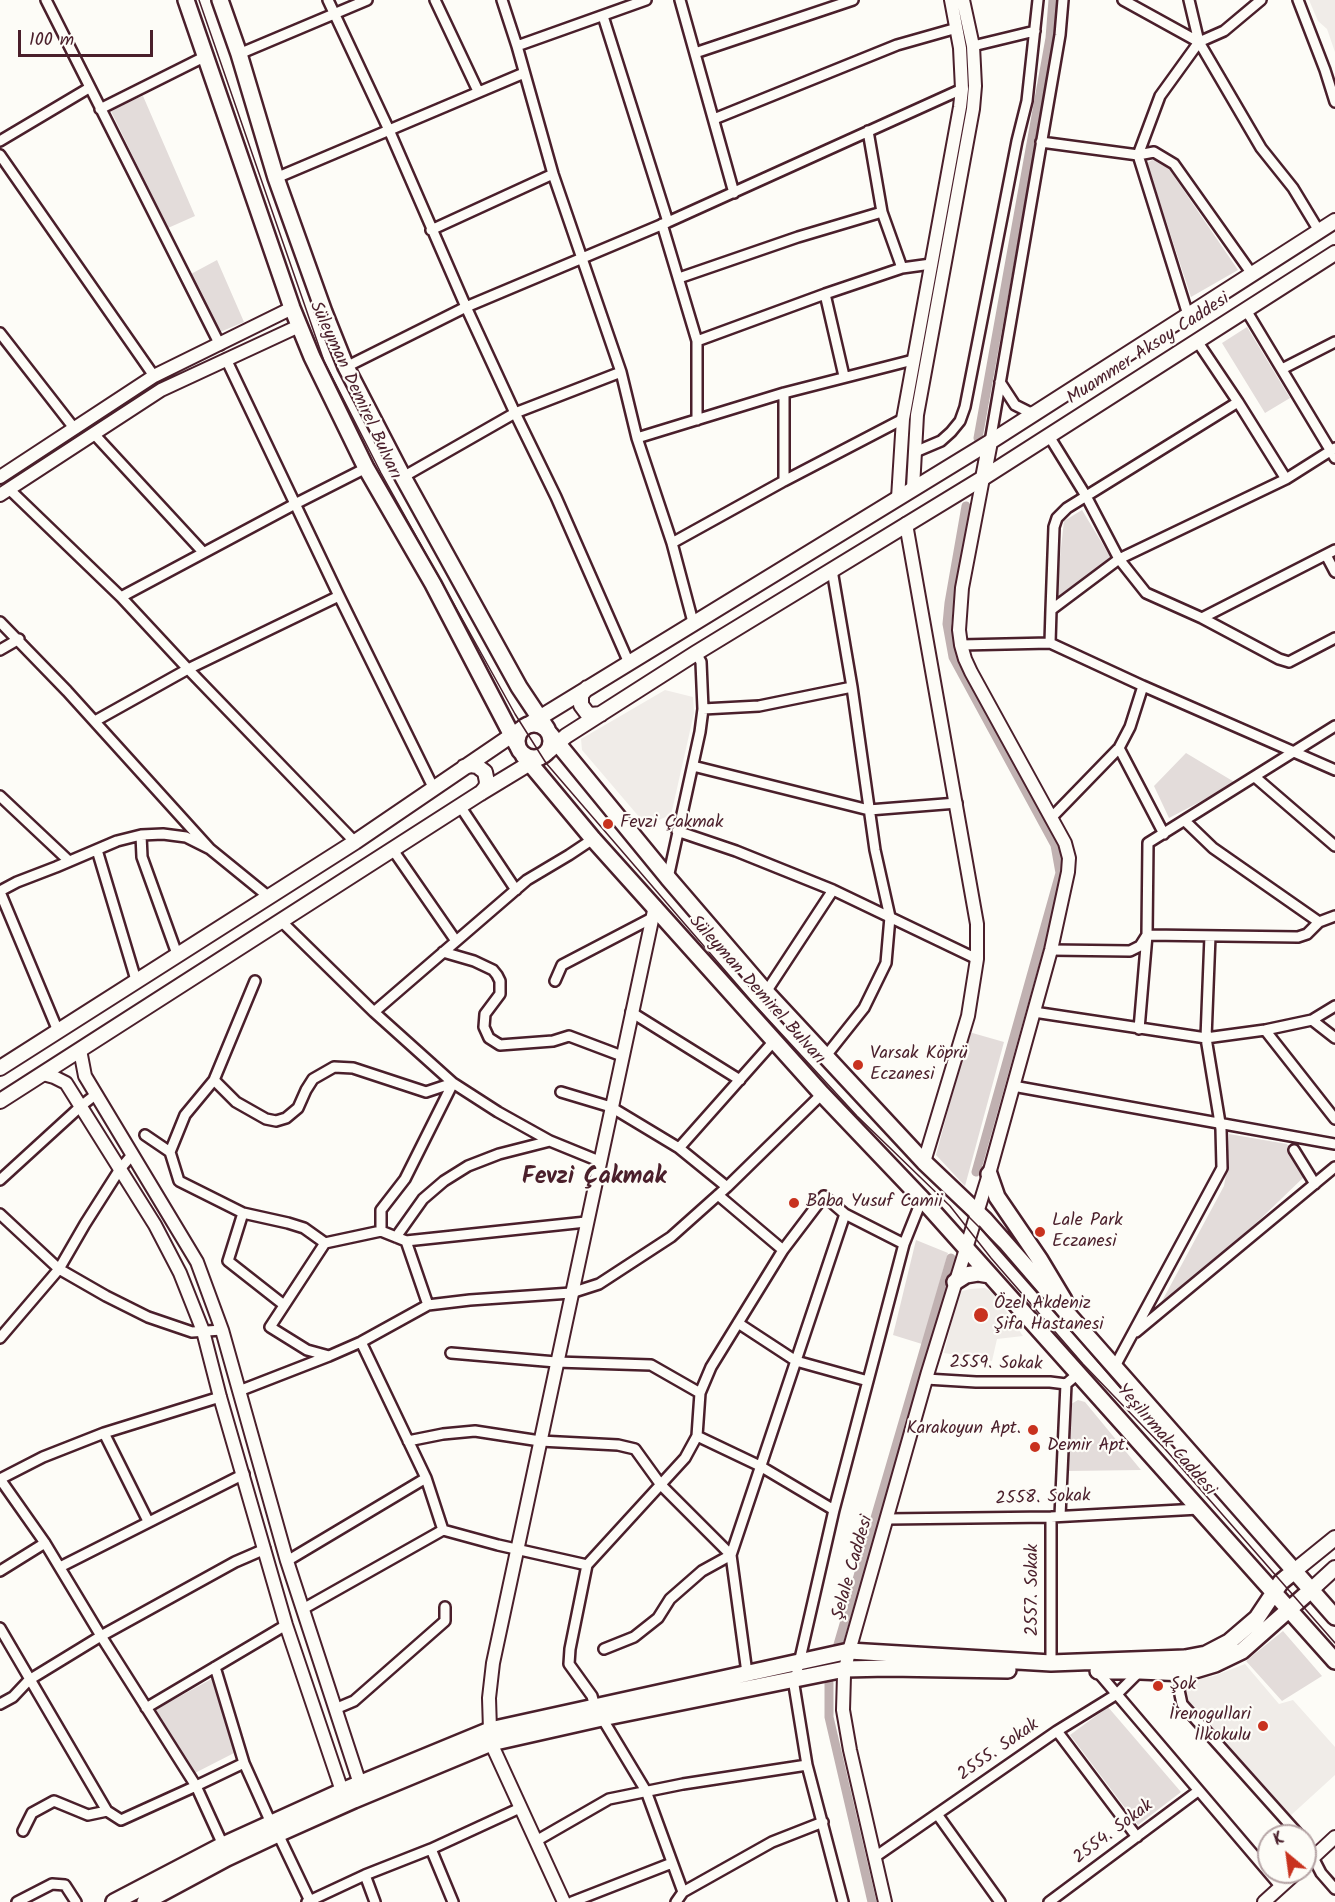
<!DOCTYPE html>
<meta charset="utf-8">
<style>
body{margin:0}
#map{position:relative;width:1335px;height:1902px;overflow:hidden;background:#fdfcf7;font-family:Kalam,sans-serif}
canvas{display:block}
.north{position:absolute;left:1257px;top:1824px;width:60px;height:60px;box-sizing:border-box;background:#fdfcf7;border:2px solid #b5a4a5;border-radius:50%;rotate:331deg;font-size:16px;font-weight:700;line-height:24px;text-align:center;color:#4a1f2b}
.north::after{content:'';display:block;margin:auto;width:21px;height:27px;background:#c8321e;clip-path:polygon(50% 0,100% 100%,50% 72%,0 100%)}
.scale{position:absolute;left:18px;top:30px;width:135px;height:27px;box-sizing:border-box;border:3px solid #4a1f2b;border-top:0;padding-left:8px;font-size:18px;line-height:21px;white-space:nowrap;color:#4a1f2b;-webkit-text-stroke:4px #fdfcf7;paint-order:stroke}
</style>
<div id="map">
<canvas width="1335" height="1902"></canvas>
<div class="north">K</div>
<div class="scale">100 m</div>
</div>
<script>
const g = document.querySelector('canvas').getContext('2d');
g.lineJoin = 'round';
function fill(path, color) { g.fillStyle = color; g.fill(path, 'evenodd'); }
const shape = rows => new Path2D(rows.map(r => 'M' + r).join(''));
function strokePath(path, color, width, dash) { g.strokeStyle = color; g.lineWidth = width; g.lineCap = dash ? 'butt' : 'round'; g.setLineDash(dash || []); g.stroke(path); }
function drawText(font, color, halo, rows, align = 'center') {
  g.font = font + ' Kalam,sans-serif'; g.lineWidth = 4.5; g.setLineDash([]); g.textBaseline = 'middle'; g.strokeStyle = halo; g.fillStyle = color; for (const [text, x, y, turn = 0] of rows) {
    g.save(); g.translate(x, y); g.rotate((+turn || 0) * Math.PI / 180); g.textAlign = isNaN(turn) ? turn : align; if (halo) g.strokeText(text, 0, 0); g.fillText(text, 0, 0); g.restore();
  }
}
const built = shape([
 [1309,0,1335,0,1335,52,1327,29,1318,21],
 [665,690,693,697,694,713,671,815,646,825,582,750,581,739],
 [985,1288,994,1293,1023,1336,997,1339,992,1361,944,1353,959,1292,970,1289],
 [1245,1664,1279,1704,1293,1700,1335,1747,1335,1775,1289,1817,1183,1696,1197,1679,1214,1676]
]);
const green = shape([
 [143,96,195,216,168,228,110,109],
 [1154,159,1158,159,1165,163,1238,270,1191,297,1147,163],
 [217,260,244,322,220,332,191,274],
 [1247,327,1290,398,1265,413,1222,343],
 [1082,510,1111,558,1058,596,1056,593,1064,521],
 [1186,753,1236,783,1169,818,1154,786],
 [969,1032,1004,1042,965,1186,936,1155],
 [1229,1134,1287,1144,1306,1175,1170,1306,1161,1303,1224,1186,1227,1169],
 [916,1240,948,1253,922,1344,893,1335],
 [1078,1400,1085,1402,1141,1470,1067,1471,1066,1407],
 [1283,1631,1322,1676,1282,1701,1246,1661],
 [215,1677,236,1752,193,1774,155,1710],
 [1108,1707,1181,1792,1138,1825,1070,1735]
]);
const canal = shape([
 [978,438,1050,38,1053,0],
 [966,506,949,603,947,624,953,657,1055,845,1060,873,976,1172],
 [837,1648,951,1258],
 [829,1683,829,1717,872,1902]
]);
const minor = shape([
 [46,0,220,345],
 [328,0,389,130,466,307,515,413,556,497,629,663],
 [435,0,478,91],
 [502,0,517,46,553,174,621,372,637,438,672,543,693,622],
 [680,0,734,193],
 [1123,0,1199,42,1261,148,1293,188,1319,231],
 [1189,0,1199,42],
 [1298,0,1325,70,1335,102],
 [603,16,668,222],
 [517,46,646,0],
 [973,46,1035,31],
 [695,53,853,0],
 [239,54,367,0],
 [100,109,204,57],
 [714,119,897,45,957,28],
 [868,131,882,212,902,268],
 [0,141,89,88],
 [1041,142,1138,155,1188,315],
 [0,155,154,376],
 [276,178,524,73],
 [662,224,697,341,697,420],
 [431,230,553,174],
 [1252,274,1174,164,1154,152,1138,155,1160,96,1199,42,1224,31,1261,0],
 [679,278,798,237,882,212],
 [825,294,844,376],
 [1246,310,1335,458],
 [0,333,74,428],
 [697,341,825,294,902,268,931,264],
 [226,359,339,596,433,787],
 [346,367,466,307,668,222,962,89],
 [1282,369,1335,342],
 [1000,382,1015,405,1029,412,1037,412],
 [784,393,784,481],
 [94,434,203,552],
 [1049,436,1086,496,1119,559,1146,593,1202,618,1279,659,1289,662,1335,638],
 [637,438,784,393,913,360],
 [990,442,1060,35,1063,0],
 [915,452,941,441,951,432,960,421,965,407,1017,141,1027,101,1038,0],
 [403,477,515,413,621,372],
 [1286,479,1335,448],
 [9,489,121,597,188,669,355,842],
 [672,543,784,481,903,419],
 [1326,555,1335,572],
 [121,597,295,504,366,468],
 [1051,610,1054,527,1057,518,1067,508,1238,402,1197,341],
 [1202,618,1335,550],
 [0,622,67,691,210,849],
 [1050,643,1051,610,1119,559,1286,479,1238,402],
 [961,645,1050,643,1143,686],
 [0,650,19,639],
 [703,709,759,706,852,687],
 [95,721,188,669,339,596],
 [1119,748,1164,834],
 [693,766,869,810,957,803],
 [1255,777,1335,846],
 [0,796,69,861],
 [460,806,516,890],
 [1052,817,1119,748,1130,727,1143,686,1335,770],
 [1185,821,1213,848,1319,922],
 [677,831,736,851,833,890,977,959],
 [141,835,142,857,177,954],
 [97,850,136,980],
 [393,850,456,941],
 [668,878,700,732,703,709,701,662,696,653],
 [0,891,17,882,56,867,117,841,141,835,163,834,186,837,210,849,269,897],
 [0,892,58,1031],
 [281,921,374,1012,453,1083,498,1112,550,1141,599,1161],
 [1051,950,1130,951,1140,946,1147,935,1298,937,1307,934,1319,922,1335,916],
 [443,952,474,961,493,970,497,975,500,981,500,994,485,1014,484,1027,489,1038,500,1045,553,1041,569,1036,622,1056],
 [555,981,562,965,652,918],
 [766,992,833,890],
 [374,1012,527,880,569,855,593,839],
 [631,1012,740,1080],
 [1034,1012,1206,1038,1265,1030,1312,1020,1335,1006],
 [1312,1020,1335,1038],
 [1139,1029,1147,935,1148,843,1335,726],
 [1265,1030,1335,1119],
 [825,1057,864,1008,886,963,890,917,875,850,852,687,832,570],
 [214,1080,236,1102,266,1119,276,1121,286,1118,298,1108,306,1090,313,1079,334,1067,353,1068,426,1092,453,1083],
 [1013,1086,1335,1144],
 [561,1092,611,1107,679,1148,727,1187],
 [145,1135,170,1152,179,1181,243,1213,288,1223,304,1228,325,1243],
 [679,1148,774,1041],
 [1294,1150,1315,1184],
 [170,1152,185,1115,214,1080,255,981],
 [0,1180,81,1106,95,1095],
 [718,1195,783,1250],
 [243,1213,228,1261,284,1305],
 [0,1214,59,1269,106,1296,148,1317,192,1332,222,1330],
 [586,1222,406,1241,381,1231,325,1243,270,1327,307,1350,329,1356,361,1342,428,1305,470,1300,571,1293,599,1284,671,1237,727,1187,822,1094],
 [381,1231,381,1210,405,1179,453,1083],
 [396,1237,423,1199,444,1181,468,1166,499,1154,550,1141],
 [406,1241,428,1305],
 [738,1323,796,1361,868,1381],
 [1136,1332,1335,1167],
 [0,1338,59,1269,85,1224,120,1169,132,1155],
 [361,1342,426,1478,443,1530,498,1545,587,1565,685,1458,697,1436,700,1393,711,1367,783,1250,824,1196,845,1214,904,1244],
 [451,1353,556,1362,651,1365,700,1393],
 [1114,1368,1222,1168,1221,1129,1206,1038,1210,936],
 [926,1379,976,1382,1050,1382,1066,1384],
 [239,1391,329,1356],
 [104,1433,148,1521],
 [697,1436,760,1466,834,1510],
 [408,1441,443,1434,475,1431,540,1441,618,1445,635,1449,661,1485,731,1555,702,1571,670,1599,658,1618,634,1637,604,1649],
 [0,1479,45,1543,101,1636,196,1786,244,1763],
 [0,1479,43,1457,104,1433,220,1397],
 [1060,1516,1066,1384,1079,1373],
 [1051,1517,1051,1663],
 [887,1519,1051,1517,1199,1509],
 [287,1561,426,1478],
 [587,1565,570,1649,569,1664,592,1696,595,1707],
 [60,1567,244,1474],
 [0,1571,45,1543],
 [303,1609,443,1530],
 [0,1628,107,1811,121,1820,196,1786,223,1845],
 [215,1667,244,1763,271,1823],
 [1187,1669,1179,1690,1182,1704,1300,1836],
 [1097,1671,1281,1887],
 [747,1673,731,1555,845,1214],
 [0,1704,13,1697,29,1680,101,1636,235,1562,265,1549],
 [146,1708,286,1625],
 [335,1709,354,1701,445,1621,445,1607],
 [602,1718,646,1791,683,1892,676,1902],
 [1057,1731,1137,1837],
 [937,1814,1000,1902],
 [23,1831,32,1813,54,1801,88,1815,107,1811],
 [278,1834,309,1899],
 [536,1841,609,1799,683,1784,807,1765],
 [1305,1842,1321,1873,1335,1889],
 [431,1849,453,1902],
 [875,1857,1057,1731,1117,1694,1140,1671],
 [365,1875,375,1902],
 [683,1892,772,1842,823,1822],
 [17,1902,52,1884,65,1885,76,1902],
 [307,1902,365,1875,431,1849,520,1808],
 [572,1902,672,1863],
 [843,1902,807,1765,794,1685,834,1510,904,1244,922,1199],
 [1049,1902,1198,1791]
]);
const tertiary = shape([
 [0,477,154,376,292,308],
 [913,488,917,415,973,109,975,86,973,46,963,0],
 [0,495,161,390,299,326],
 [898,498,903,419,960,107,962,89,960,48,951,0],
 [906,524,977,924,977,959,968,1016,924,1162],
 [80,1050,85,1076,197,1262,222,1330,287,1561,360,1784],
 [43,1074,54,1077,66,1083,155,1225,180,1273,203,1331,220,1397,286,1625,342,1791],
 [490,1730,489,1698,493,1663,655,906],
 [491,1743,564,1902],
 [1305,1865,1335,1837],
 [885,1902,850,1750,843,1710,844,1675,849,1651,928,1372,989,1174,1051,950,1068,872,1069,858,1065,843,971,672,965,659,961,645,959,630,962,588,983,478],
 [1264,1902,1297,1872]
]);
const secondary = shape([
 [983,478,990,442],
 [587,688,581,695,581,705,587,713,591,715,601,714],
 [531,723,990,442,1335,221],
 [549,751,566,736,696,653,983,478,1335,253],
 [464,767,471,765,477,766,485,772,487,782,486,787,481,793],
 [0,1068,355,842,521,729],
 [0,1101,479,794,540,757],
 [1293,1572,1335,1538],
 [1311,1590,1335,1568]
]);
const primary = shape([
 [186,0,292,308,312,357,366,468,433,584,517,745],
 [220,0,239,54,276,178,324,312,346,367,403,477,519,687,547,729],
 '517 741a17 17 0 1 1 34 0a17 17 0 1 1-34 0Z',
 [550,734,668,878,766,992,924,1162,985,1220,1335,1617],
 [523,755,593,839,822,1094,922,1199,1335,1661],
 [989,1174,997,1197,1040,1260,1064,1300],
 [955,1282,966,1275,978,1273,990,1275],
 [1098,1671,1140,1671,1185,1673,1215,1664,1242,1651,1311,1590],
 [114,1902,223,1845,342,1791,490,1730,849,1651,1051,1663,1185,1658,1206,1654,1229,1642,1257,1618,1281,1582,1293,1572],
 [145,1902,227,1858,278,1834,354,1800,491,1743,602,1718,845,1669,888,1668,1008,1670]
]);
const tram = shape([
 [199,0,324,361,381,473,515,714,546,763,753,1003,857,1116,950,1206,991,1258,1083,1364,1165,1449,1335,1643],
 [963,1211,1000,1248,1154,1427]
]);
const markers = [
 [608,824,6,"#c8321e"],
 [858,1065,6,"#c8321e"],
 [794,1203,6,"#c8321e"],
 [1040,1232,6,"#c8321e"],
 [981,1315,8,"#c8321e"],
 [1033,1430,6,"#c8321e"],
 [1035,1447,6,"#c8321e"],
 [1158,1686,6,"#c8321e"],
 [1263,1726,6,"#c8321e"]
];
const streetNames = [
 ["Muammer Aksoy Caddesi",1149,350,-33],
 ["Süleyman Demirel Bulvarı",354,391,65],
 ["Süleyman Demirel Bulvarı",756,991,48],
 ["2559. Sokak",996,1365,1],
 ["Yeşilırmak Caddesi",1165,1441,49],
 ["2558. Sokak",1043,1499,-2],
 ["Şelale Caddesi",854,1568,-74],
 ["2557. Sokak",1034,1590,-90],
 ["2555. Sokak",999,1751,-35],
 ["2554. Sokak",1114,1833,-37]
];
const poiNames = [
 ["Fevzi Çakmak",620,824],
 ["Varsak Köprü",870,1055],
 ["Eczanesi",870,1076],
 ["Baba Yusuf Camii",806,1203],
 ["Lale Park",1052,1222],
 ["Eczanesi",1052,1243],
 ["Özel Akdeniz",994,1305],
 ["Şifa Hastanesi",994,1326],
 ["Karakoyun Apt.",1021,1430,"right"],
 ["Demir Apt.",1047,1447],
 ["Şok",1170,1686],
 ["İrenogullari",1251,1716,"right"],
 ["İlkokulu",1251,1737,"right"]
];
const districtNames = [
 ["Fevzi Çakmak",594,1179]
];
fill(built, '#f0ece8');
fill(green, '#e3dcda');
strokePath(canal, '#c0b1b1', 9);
strokePath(minor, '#4a1f2b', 14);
strokePath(tertiary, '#4a1f2b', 16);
strokePath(secondary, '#4a1f2b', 18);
strokePath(primary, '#4a1f2b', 20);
strokePath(minor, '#fdfcf7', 9);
strokePath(tertiary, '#fdfcf7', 12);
strokePath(secondary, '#fdfcf7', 14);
strokePath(primary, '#fdfcf7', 15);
strokePath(tram, '#4a1f2b', 1.5);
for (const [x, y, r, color] of markers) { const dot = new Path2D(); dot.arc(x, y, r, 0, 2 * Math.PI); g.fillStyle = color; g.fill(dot); strokePath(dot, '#fdfcf7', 2); }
drawText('18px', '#4a1f2b', '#fdfcf7', streetNames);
drawText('18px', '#4a1f2b', '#fdfcf7', poiNames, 'left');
drawText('bold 24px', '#4a1f2b', '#fdfcf7', districtNames);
</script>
